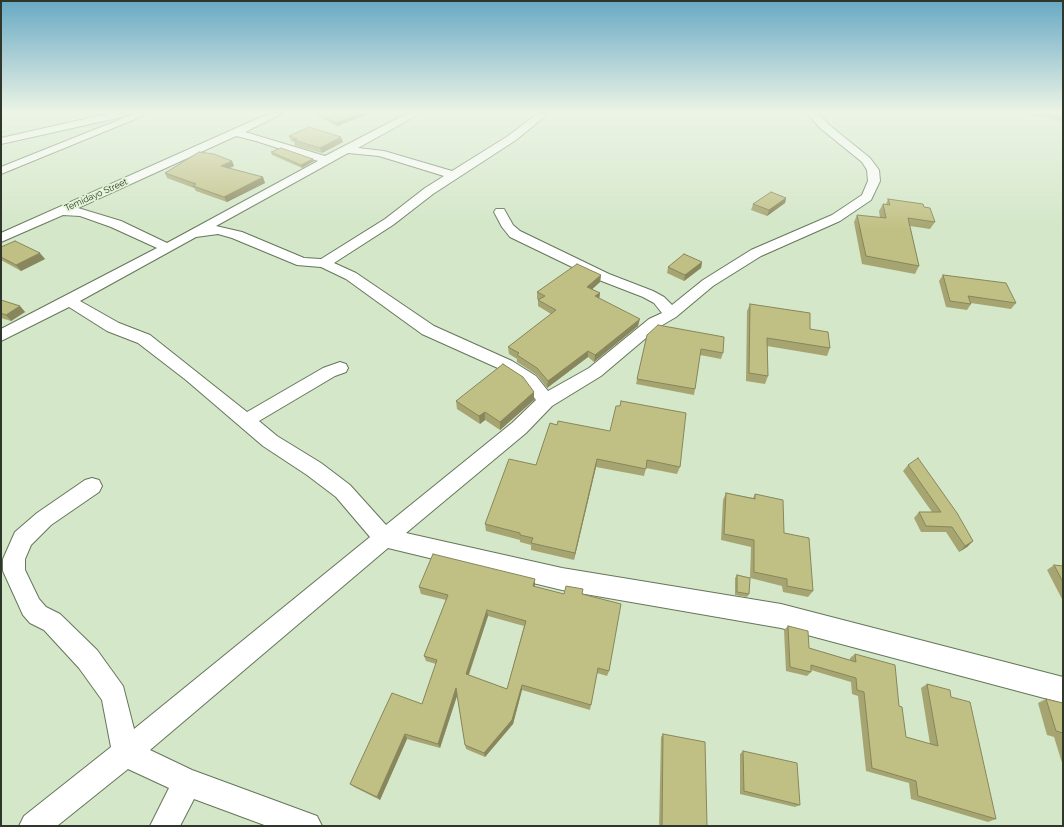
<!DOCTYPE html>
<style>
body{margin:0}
#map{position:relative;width:1064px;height:827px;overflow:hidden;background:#d4e7c8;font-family:Raleway,sans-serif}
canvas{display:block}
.frame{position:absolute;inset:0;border:2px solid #2f362a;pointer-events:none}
</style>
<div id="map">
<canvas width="1064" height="827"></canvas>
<div class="frame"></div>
</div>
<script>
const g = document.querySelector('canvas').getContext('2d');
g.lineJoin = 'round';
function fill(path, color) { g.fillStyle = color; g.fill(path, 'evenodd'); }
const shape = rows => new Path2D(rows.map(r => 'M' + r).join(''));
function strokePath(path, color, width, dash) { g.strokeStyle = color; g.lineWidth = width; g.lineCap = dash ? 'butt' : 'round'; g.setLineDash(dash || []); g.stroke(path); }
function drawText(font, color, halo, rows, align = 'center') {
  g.font = font + ' Raleway,sans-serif'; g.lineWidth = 3.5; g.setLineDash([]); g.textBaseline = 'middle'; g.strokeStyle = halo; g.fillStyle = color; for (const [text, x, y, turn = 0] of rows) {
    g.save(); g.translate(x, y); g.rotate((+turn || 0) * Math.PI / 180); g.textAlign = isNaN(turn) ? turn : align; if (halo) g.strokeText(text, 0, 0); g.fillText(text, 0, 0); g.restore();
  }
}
const green = shape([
 [1024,113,1063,113,1063,122]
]);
const minor = shape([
 [111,113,127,114,122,117,1,144,1,138,111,113],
 [136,113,150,113,1,174,1,167,136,113],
 [270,113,284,113,245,132,325,156,408,113,421,113,358,148,384,151,452,171,508,136,538,113,549,113,516,140,433,194,393,225,334,263,356,273,434,326,512,361,536,376,548,391,589,368,649,319,662,313,654,303,643,297,599,280,510,237,502,227,494,212,496,209,504,209,513,225,520,231,609,274,653,291,664,297,672,305,703,280,751,250,832,215,862,195,868,181,867,170,862,162,820,128,807,113,818,113,828,124,870,158,879,170,880,181,871,200,840,221,761,256,713,286,676,317,659,327,601,376,552,406,526,433,406,533,562,568,781,604,1063,677,1063,703,781,628,562,590,388,548,150,750,192,770,317,816,322,826,267,826,194,799,180,826,150,826,169,788,128,769,57,826,19,826,24,816,111,747,102,700,79,668,44,630,30,623,23,615,3,571,3,559,15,532,37,513,85,480,92,478,99,480,102,486,99,492,51,525,31,545,25,559,25,570,39,599,46,607,60,614,97,650,123,686,134,729,370,537,336,497,307,475,263,446,186,380,138,343,107,331,69,307,1,341,1,329,157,248,111,227,80,216,63,215,1,242,1,233,270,113],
 [236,136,256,141,318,161,167,243,121,221,78,208,236,136],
 [348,153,379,156,444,176,425,188,385,219,321,259,304,258,242,232,216,226,348,153],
 [218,234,232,238,297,265,321,267,346,279,422,334,500,369,524,384,536,400,512,423,386,525,350,485,321,463,277,436,259,421,335,376,346,372,348,368,346,364,340,362,323,368,247,412,150,335,119,323,80,301,196,237,218,234]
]);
const wall = shape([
 [311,113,371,113,337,126],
 [289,136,341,137,343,142,322,153,295,146,294,142,291,141],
 [271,152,313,159,314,161,302,168,272,155],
 [232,161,234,166,230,168,263,177,265,183,227,202,196,191,194,188,167,178,165,173],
 [786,198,785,203,767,216,751,210,753,204],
 [888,199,924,207,935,222,930,229,910,226,919,266,915,274,862,264,854,222,857,215,880,218,879,211,883,204,886,204],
 [1,247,45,259,21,271,1,260],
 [702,262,701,268,684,281,667,273,668,267],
 [601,275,600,282,592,289,600,293,599,298,638,326,594,362,588,357,547,388,537,375,517,362,517,359,509,354,508,347,551,314,538,306,538,300,537,299,537,292],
 [943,275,1016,303,1011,309,971,303,971,304,967,310,946,307,939,281],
 [1,300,20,306,25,312,11,321,1,318],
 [750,304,810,329,830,348,827,356,767,346,768,376,765,384,746,381,747,311],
 [647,335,723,353,721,359,700,355,695,389,694,395,636,384],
 [534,392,534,400,500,430,485,420,480,424,457,409,456,401],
 [550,423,680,467,677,474,646,468,644,476,596,467,574,560,531,550,531,545,520,542,520,540,486,531,485,524,536,465],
 [908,465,973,541,967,547,959,552,946,532,921,532,914,518,919,512,932,512,903,471],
 [726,493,753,498,755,494,784,533,813,591,808,597,783,592,782,586,750,578,751,547,721,540,723,500],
 [1054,565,1063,566,1063,601,1047,570],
 [737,575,749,594,747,597,735,595,735,578],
 [535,579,534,587,564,594,582,594,609,671,607,676,597,673,590,710,522,690,513,724,485,757,466,749,465,745,457,695,440,748,407,739,380,800,354,787,350,784,422,704,436,664,426,661,424,656,446,600,421,594,419,587],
 [488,616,524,626,507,689,469,675],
 [788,626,809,648,850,660,850,658,855,654,899,706,906,737,930,744,921,688,927,684,951,697,996,819,988,822,911,799,909,783,866,771,858,696,852,694,851,682,811,670,811,672,807,676,786,671,784,630],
 [1046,699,1063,703,1063,766,1054,737,1047,735,1038,703],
 [663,734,707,826,659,826,661,737],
 [743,751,800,805,795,807,740,794,740,754]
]);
const shadedWall = shape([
 [363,113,371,113,337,126,337,123],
 [341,137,343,142,322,153,320,148],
 [313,159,314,161,302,168,301,165],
 [232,161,234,166,223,171,221,166],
 [263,177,265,183,227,202,224,197],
 [786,198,785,203,767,216,769,210],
 [40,253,45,259,21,271,16,265],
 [702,262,701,268,684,281,685,275],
 [601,275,600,282,587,294,587,287],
 [600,293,599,300,595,296],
 [20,306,25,312,11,321,6,315],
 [640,319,638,326,594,362,595,355],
 [588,351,588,357,547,388,548,381],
 [534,392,534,400,500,430,500,422],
 [485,412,485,420,480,424,479,416],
 [597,459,596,467,574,560,575,553],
 [973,541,967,547,959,552,965,546],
 [535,579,535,585,532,593,533,586],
 [487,610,488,616,467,679,466,674],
 [522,685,522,690,513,724,485,757,484,753],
 [456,688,458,693,440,748,438,744],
 [405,734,407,739,380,800,377,797]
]);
const building = shape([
 [315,113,363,113,337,123,315,113],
 [309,127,341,137,320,148,294,140,297,139,289,136,309,127],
 [281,148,313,159,301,165,271,152,281,148],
 [199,152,214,154,232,161,221,166,263,177,224,197,193,186,196,184,165,173,199,152],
 [771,192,786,198,769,210,753,204,771,192],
 [888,199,923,204,924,207,930,208,935,222,908,218,919,266,866,256,857,215,886,218,883,204,890,205,888,199],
 [15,241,40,253,16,265,1,257,1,247,15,241],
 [684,254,702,262,685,275,668,267,684,254],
 [577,264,601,275,587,287,600,293,595,296,640,319,595,355,588,351,548,381,537,368,517,355,519,353,508,347,556,310,538,300,545,296,537,292,577,264],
 [943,275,1006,283,1016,303,968,296,971,304,950,301,943,275],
 [1,300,20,306,6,315,1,313,1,300],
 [750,304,810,313,810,329,828,332,830,348,767,338,768,376,749,373,750,304],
 [658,325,724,337,723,353,701,349,695,389,637,379,647,335,658,325],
 [503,364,523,377,534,392,500,422,485,412,479,416,456,401,503,364],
 [621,401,686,413,680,467,647,460,646,469,597,459,575,553,531,543,533,538,520,535,520,533,485,524,509,459,536,465,550,423,557,425,558,421,610,431,616,406,620,406,621,401],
 [918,458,957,513,973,541,965,546,952,527,926,526,919,512,941,512,908,465,918,458],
 [726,493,755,499,755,494,783,500,784,533,809,538,813,591,787,586,787,579,754,572,754,540,724,534,726,493],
 [433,554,535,579,533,586,564,594,566,586,583,589,582,594,621,604,609,671,598,668,591,705,522,685,512,720,484,753,465,745,456,688,438,744,405,734,377,797,350,784,392,693,422,704,437,660,424,656,448,595,419,587,433,554],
 [487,610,526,621,507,689,466,674,487,610],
 [1054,565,1063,566,1063,582,1054,565],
 [737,575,750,578,749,594,737,592,737,575],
 [788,626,808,631,809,648,856,662,855,654,895,665,899,706,902,707,906,737,938,746,927,684,950,690,951,697,970,702,996,819,918,796,916,781,872,768,864,692,857,690,856,678,811,665,811,672,790,667,788,626],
 [1046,699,1063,703,1063,733,1056,731,1046,699],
 [663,734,705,742,707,826,662,826,663,734],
 [743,751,797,763,800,805,744,791,743,751]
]);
const farStreetnames = [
 ["Temidayo Street",96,195,-24]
];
fill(green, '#d2ba8e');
strokePath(minor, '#65765a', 2);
fill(minor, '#fff');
fill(wall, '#a6a572');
fill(shadedWall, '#87865c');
fill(building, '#c1c084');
strokePath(building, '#87865c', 1);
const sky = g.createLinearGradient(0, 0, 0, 229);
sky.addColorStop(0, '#68a9c4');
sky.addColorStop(0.49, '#ecf4e6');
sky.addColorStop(1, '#ecf4e600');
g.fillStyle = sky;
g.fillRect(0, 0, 1064, 229);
drawText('9px', '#2f362a', '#e1f4d5', farStreetnames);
</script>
